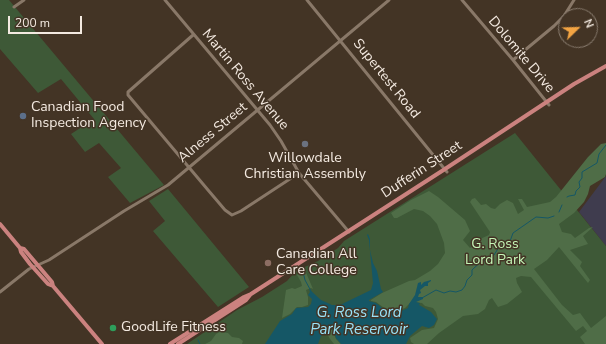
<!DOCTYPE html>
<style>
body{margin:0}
#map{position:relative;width:606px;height:344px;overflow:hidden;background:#433425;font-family:"Nunito Sans",sans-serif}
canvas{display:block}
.north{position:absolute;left:558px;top:8px;width:40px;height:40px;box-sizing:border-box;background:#433425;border:1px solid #8a7d70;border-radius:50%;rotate:67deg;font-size:11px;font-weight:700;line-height:16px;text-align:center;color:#f4eae1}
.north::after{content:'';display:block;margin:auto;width:14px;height:18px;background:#f3a443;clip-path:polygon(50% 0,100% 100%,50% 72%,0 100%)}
.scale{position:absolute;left:8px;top:16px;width:74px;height:18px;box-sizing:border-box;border:2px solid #f4eae1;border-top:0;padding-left:5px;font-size:12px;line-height:14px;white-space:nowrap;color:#f4eae1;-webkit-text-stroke:3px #433425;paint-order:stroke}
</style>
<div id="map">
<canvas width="606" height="344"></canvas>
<div class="north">N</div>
<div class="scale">200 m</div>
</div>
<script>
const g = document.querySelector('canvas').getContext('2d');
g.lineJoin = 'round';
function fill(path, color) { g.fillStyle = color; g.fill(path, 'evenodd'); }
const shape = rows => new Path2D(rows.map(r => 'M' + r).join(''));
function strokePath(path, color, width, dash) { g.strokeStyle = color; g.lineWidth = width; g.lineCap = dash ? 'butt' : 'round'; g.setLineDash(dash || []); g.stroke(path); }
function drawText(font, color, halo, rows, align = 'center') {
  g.font = font + ' "Nunito Sans",sans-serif'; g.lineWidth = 3; g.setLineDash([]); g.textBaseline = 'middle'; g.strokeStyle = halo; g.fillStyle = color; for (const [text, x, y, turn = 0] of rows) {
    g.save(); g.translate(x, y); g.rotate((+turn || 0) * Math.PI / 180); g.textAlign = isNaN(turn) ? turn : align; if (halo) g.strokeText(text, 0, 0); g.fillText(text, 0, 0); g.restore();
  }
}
const education = shape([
 [606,176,606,246,579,212]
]);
const green = shape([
 [0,0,9,0,164,185,130,203,108,177,121,168,99,143,85,152,71,134,94,119,61,79,38,93,0,49],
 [515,133,606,246,606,344,187,344,237,310,262,297,287,281,296,271,318,261,338,248,344,241],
 [168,189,249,287,218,307,153,231,165,221,149,201]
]);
const forest = shape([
 [606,143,606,174,605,177,590,186,588,194,584,202,574,213,559,224,562,232,571,234,575,238,589,228,593,227,583,236,588,244,570,250,582,262,580,266,590,280,588,283,559,247,547,260,534,269,562,305,573,315,580,313,591,328,606,316,606,344,585,344,580,337,587,331,583,326,576,331,531,277,521,276,516,278,517,283,522,292,507,304,498,307,492,298,489,300,485,309,478,314,463,316,439,333,427,344,414,344,411,342,410,338,422,330,434,328,438,319,436,312,433,308,425,306,422,303,411,302,405,308,396,311,392,309,387,310,376,302,371,301,371,300,382,293,409,281,415,280,430,271,438,264,445,253,444,243,437,224,430,216,423,211,414,209,397,218,394,218,391,213,411,200,429,191,438,197,465,220,470,231,463,240,470,248,476,245,480,239,489,235,490,232,470,202,472,199,475,198,481,205,486,204,491,208,495,209,500,204,507,200,513,203,518,214,524,210,518,199,522,199,527,207,550,202,556,197,588,157,601,144],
 [305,270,313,289,311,288,306,290,308,297,308,305,302,307,297,307,290,314,282,318,286,290,292,288,295,289,302,286,301,282,297,275,300,271],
 [330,330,332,330,336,339,341,344,334,344,330,339,326,332],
 [220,332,228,333,232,337,239,338,243,341,242,344,205,344,211,341,216,334]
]);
const water = shape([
 [368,234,370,239,370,250,373,263,377,271,381,289,383,292,369,300,369,301,376,303,381,307,384,311,393,312,399,312,408,308,409,304,415,295,418,283,421,282,421,285,424,282,431,280,431,281,428,283,428,286,425,286,420,290,421,293,419,294,418,297,423,297,423,299,416,302,420,303,419,305,421,306,431,312,436,318,437,319,434,325,429,328,422,326,410,336,406,344,341,344,336,338,333,329,329,330,321,336,318,344,265,344,280,321,292,314,296,308,308,307,311,304,312,299,308,295,310,292,309,289,321,300,332,305,340,305,371,290,373,283,369,240,367,235]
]);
const stream = shape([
 [567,197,569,196,575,195,576,191,580,187,579,182,582,178,582,172,597,163,599,154,606,145],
 [559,212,562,205],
 [303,272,305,280,311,291],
 [422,298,436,290,444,293,450,291,456,292,462,290,465,286,467,280,472,275,472,270,474,268,481,262,494,255,499,247,509,244,513,233,536,217,548,218,554,216],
 [198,340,200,344]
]);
const minor = shape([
 [165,0,270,125,281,141,299,173,349,232],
 [307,0,447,172],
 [462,0,513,60,549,105],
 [14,7,24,0],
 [193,35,128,92,128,95,208,190,225,210,232,215,241,211,299,173],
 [513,60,554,26,564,16,574,0],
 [0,292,29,269,49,260,124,211,168,185,389,0]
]);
const major = shape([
 [0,224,20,248,21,252,30,264,48,284,53,286],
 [20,248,24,249,41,269,52,282,53,286,102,344],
 [170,344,244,297,251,294,445,169,574,84,606,66],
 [178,344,246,300,250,295]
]);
const markers = [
 [23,116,4,"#5c6f8a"],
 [305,144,4,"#6b7280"],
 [268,263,4,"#8d6e63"],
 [113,328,4,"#2e9e5b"]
];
const streetNames = [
 ["Dolomite Drive",521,55,50],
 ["Supertest Road",386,79,51],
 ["Martin Ross Avenue",245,80,50],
 ["Alness Street",213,133,-40],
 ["Dufferin Street",422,170,-33]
];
const poiNames = [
 ["Canadian Food",31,108],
 ["Inspection Agency",31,124],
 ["Willowdale",305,159,"center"],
 ["Christian Assembly",305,175,"center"],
 ["Canadian All",276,255],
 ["Care College",276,271],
 ["GoodLife Fitness",121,328]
];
const parkNames = [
 ["G. Ross",495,245],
 ["Lord Park",495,261]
];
const waterNames = [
 ["G. Ross Lord",359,313],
 ["Park Reservoir",359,330]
];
fill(education, '#3f3c4e');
fill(green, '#3e5937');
fill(forest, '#4f6d47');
fill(water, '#155766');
strokePath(stream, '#155766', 1);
strokePath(minor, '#897868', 3);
strokePath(major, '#cb827f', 4);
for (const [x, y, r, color] of markers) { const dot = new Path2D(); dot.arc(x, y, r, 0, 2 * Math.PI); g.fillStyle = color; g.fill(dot); strokePath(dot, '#433425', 1.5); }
drawText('14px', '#f4eae1', '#433425', streetNames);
drawText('14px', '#f4eae1', '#433425', poiNames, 'left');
drawText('14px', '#c4f5b6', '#433425', parkNames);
drawText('italic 15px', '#99e2f7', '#433425', waterNames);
</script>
